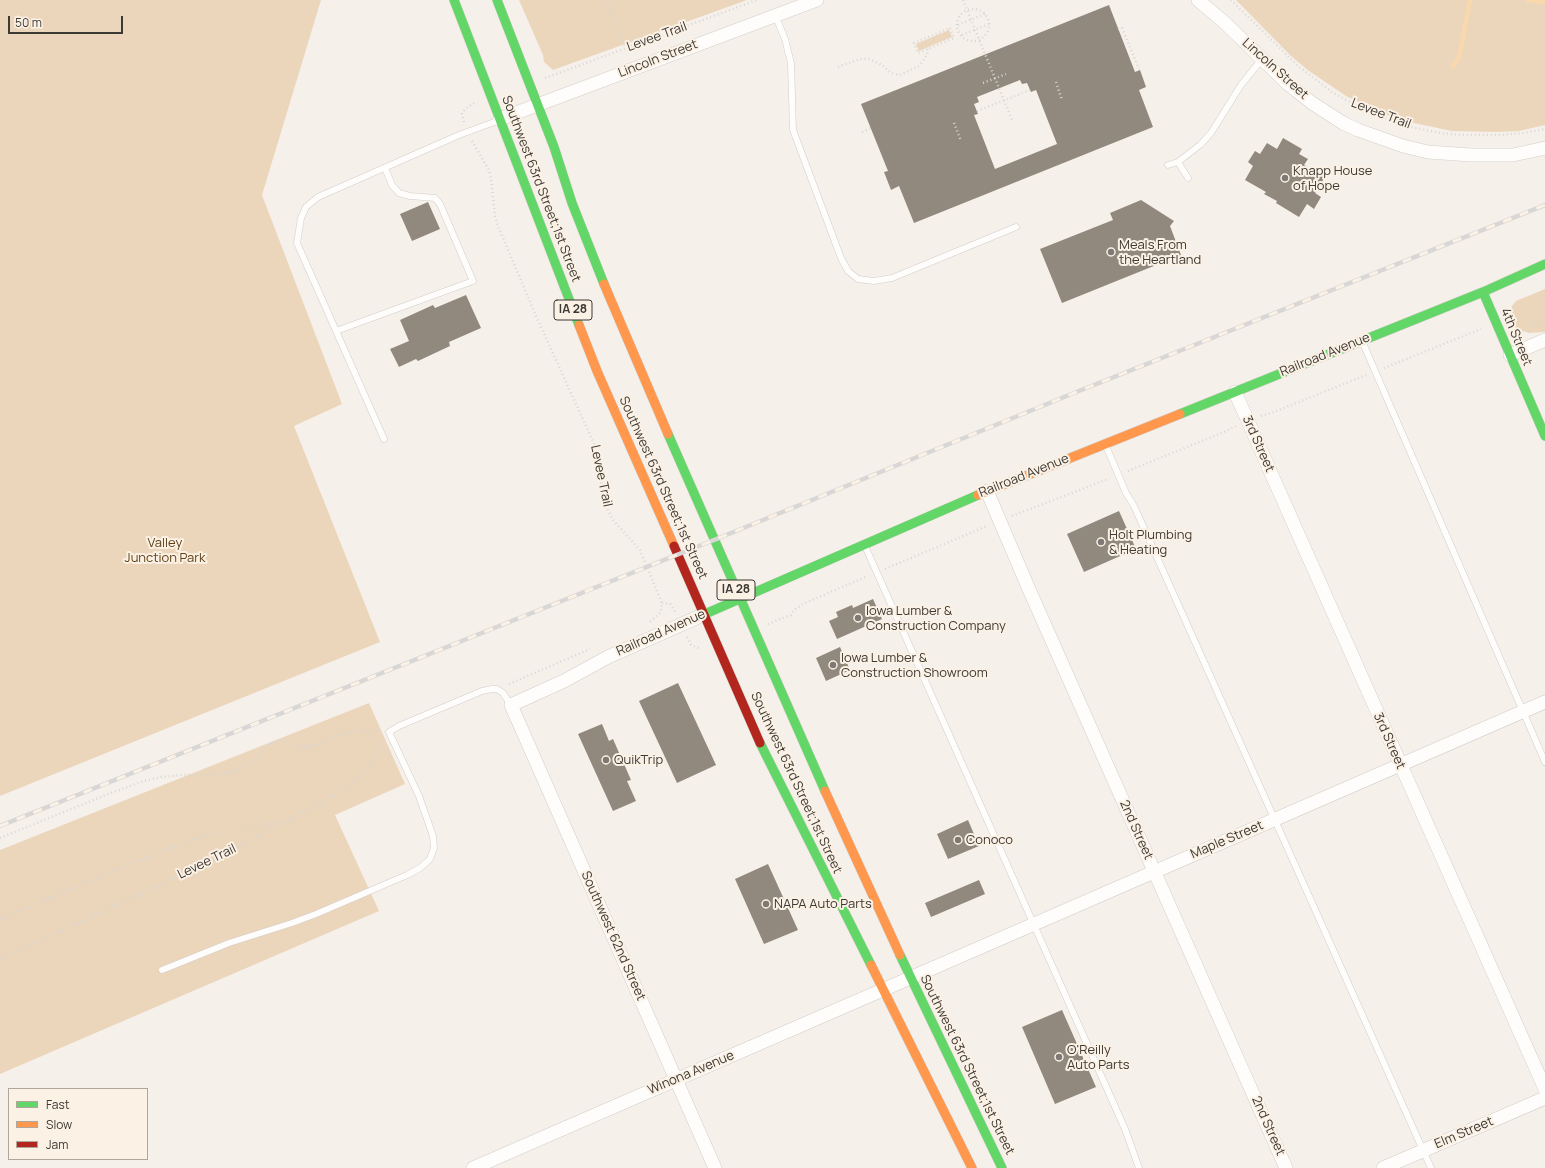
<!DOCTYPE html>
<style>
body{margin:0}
#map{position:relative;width:1545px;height:1168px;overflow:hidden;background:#f6f0ea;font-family:Manrope,sans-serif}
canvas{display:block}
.legend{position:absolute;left:8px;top:1088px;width:140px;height:72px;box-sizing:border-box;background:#fbf1e5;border:1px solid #afa79e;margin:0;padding:5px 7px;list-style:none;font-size:12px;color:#3d3934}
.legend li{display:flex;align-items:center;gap:8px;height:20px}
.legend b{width:20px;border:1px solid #afa79e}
.scale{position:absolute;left:8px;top:16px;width:115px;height:18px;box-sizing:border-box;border:2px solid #3d3934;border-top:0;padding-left:5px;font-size:12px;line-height:14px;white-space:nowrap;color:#3d3934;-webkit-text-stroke:3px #fbf1e5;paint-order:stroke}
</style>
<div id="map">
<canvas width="1545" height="1168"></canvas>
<ul class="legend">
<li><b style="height:5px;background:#63d668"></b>Fast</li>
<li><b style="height:5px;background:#ff974d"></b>Slow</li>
<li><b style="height:5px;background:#b3261e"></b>Jam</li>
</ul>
<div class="scale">50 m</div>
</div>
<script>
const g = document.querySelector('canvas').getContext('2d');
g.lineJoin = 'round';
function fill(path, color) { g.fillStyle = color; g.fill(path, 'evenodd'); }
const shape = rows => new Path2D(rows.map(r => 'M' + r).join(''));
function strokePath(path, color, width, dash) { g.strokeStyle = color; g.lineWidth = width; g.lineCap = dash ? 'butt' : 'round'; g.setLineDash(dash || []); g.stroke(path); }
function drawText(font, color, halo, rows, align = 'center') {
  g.font = font + ' Manrope,sans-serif'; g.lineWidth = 4; g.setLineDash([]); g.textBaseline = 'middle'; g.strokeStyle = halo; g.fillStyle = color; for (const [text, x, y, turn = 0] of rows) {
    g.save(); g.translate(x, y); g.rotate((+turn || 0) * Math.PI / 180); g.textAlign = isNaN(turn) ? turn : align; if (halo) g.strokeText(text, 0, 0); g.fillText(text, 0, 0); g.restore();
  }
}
const green = shape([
 [0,0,321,0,262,195,342,404,294,426,380,642,0,796],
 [519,0,747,0,553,70,544,62,543,55],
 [1236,0,1545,0,1545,125,1519,131,1497,132,1452,131,1409,122,1387,115,1346,96,1309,71,1291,56],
 [949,30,952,37,919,51,916,44],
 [1545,289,1545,332,1529,333,1517,329,1513,325,1511,319,1510,313,1512,306,1516,301],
 [369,703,405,784,335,815,379,911,0,1074,0,850]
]);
const stream = shape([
 [1528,0,1545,2],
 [1453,66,1459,58,1470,0]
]);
const building = shape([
 [1109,5,1135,72,1140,70,1146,87,1139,90,1153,127,914,223,899,186,891,190,884,172,888,171,861,104],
 [1020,80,1022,84,1027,83,1031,92,1036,90,1057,144,995,169,974,115,978,114,974,104,979,102,977,97],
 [1283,138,1302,149,1299,154,1308,159,1304,165,1325,177,1315,193,1321,197,1314,209,1307,204,1299,217,1276,203,1277,201,1264,194,1266,192,1245,180,1253,166,1248,162,1255,151,1260,154,1267,143,1277,149],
 [1141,200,1174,221,1170,226,1181,255,1062,303,1040,249,1113,220,1110,213],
 [428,202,440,229,412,241,400,214],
 [466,295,481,328,449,342,450,346,418,361,416,359,399,367,390,349,409,341,400,320,433,305,435,308],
 [1119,511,1136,549,1084,572,1067,534],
 [873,599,882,619,837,639,829,621,838,617,836,612,852,605,853,608],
 [840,647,850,670,826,681,816,658],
 [678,683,716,765,677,783,639,701],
 [602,724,609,741,613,739,631,780,627,781,636,801,613,811,578,734],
 [968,820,979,846,948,859,937,834],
 [768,864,798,930,764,944,735,879],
 [979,880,985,894,931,917,925,903],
 [1062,1010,1096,1087,1055,1104,1022,1027]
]);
const path = shape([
 [606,0,626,48],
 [963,0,1012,120],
 [1231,0,1298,66,1332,92,1370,113,1412,127,1440,133,1460,135,1500,135,1523,133,1545,129],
 '957 25a16 16 0 1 1 32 0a16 16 0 1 1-32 0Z',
 [958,25,985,14],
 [950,28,954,38,918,53,914,43,950,28],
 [1118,29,1122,28,1139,69],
 [962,35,989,24],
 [838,67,860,59,869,59,882,65,891,73,900,75,919,66,927,55,928,49],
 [545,78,757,0],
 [1056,82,1062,100],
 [983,83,1006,74],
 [977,111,1030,90],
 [464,122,462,114,465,109,476,102],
 [954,123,961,141],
 [862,132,871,128],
 [472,141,489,170,491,179,495,216,498,226,536,316,596,448,604,503,613,520,640,550,661,601,662,608,660,613,650,622],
 [1534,325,1545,320],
 [1384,368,1481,329],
 [1261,416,1274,412,1366,375],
 [1128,471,1224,432,1236,426],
 [1012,516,1108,479],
 [885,569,987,526],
 [662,603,670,604,676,613],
 [768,624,791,615,794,610,803,604,868,576],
 [687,637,691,645,699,648],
 [509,684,590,649],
 [0,838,108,794,144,781,162,777,181,775,219,775,233,771,245,766,254,759,263,749,269,744,279,740,288,741,301,747,313,746,338,735,355,731,379,730],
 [0,919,140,860,208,834,281,822],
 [0,959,209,862,314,806,345,789,358,779,372,762,382,742]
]);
const lane = shape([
 [775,15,785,39,791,63,793,130,841,258,848,271,858,279,874,281,892,278,1016,227],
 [1178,162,1188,178],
 [1168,165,1178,162,1200,145,1211,133,1241,85,1262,59],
 [336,331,473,281,440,204,435,198,410,196,399,193,392,185,385,168],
 [1362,341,1545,762],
 [384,439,297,243,301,218,306,207,318,197,459,135,497,121],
 [1106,446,1126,493,1134,506,1431,1168],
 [865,546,1125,1129,1139,1168],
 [162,970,229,943,292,923,316,914,407,875,420,868,430,859,434,848,433,836,419,796,389,732,399,726,482,691,492,689,497,689,503,693,511,705]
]);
const street = shape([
 [1198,0,1224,22,1288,84,1312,103,1343,123,1358,130,1403,146,1428,152,1471,155,1513,155,1545,148],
 [500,119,817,0],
 [1510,355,1545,340],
 [1235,392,1545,1089],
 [987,491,1028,587,1286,1168],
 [705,614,608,657,564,681,511,705,715,1168],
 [473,1168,1545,702],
 [1383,1168,1545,1098]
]);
const fast = shape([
 [454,0,579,325],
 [497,0,554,147,572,203,604,284],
 [1483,292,1545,436],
 [1180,414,1483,292,1545,264],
 [668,434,825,791],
 [705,614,978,495],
 [760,743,871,965],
 [900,955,1002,1168]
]);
const slow = shape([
 [604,284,668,434],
 [579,325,597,371,674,546],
 [978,495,1180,414],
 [825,791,900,955],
 [871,965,972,1168]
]);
const jam = shape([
 [674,546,760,743]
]);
const rail = shape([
 [0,826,714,540,1074,393,1545,205]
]);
const markers = [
 [1285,178,4,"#7e7974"],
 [1111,252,4,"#7e7974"],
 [1101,542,4,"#7e7974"],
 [858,618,4,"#7e7974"],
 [833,665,4,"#7e7974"],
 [606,760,4,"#7e7974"],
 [958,840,4,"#7e7974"],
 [766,904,4,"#7e7974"],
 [1059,1057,4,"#7e7974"]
];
const shields = [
 [573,310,38],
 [736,590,38]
];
const shieldNames = [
 ["IA 28",573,310],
 ["IA 28",736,590]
];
const streetNames = [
 ["Levee Trail",657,37,-20],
 ["Lincoln Street",658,59,-21],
 ["Lincoln Street",1275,69,42],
 ["Levee Trail",1381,114,21],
 ["Southwest 63rd Street;1st Street",541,189,69],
 ["4th Street",1516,337,67],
 ["Railroad Avenue",1325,355,-22],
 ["3rd Street",1258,444,66],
 ["Levee Trail",601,476,78],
 ["Railroad Avenue",1024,476,-22],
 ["Southwest 63rd Street;1st Street",663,488,66],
 ["Railroad Avenue",661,633,-24],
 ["3rd Street",1389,741,66],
 ["Southwest 63rd Street;1st Street",796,783,65],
 ["2nd Street",1136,830,66],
 ["Maple Street",1227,840,-23],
 ["Levee Trail",207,862,-26],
 ["Southwest 62nd Street",613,936,66],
 ["Southwest 63rd Street;1st Street",967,1065,64],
 ["Winona Avenue",691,1073,-23],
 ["2nd Street",1268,1126,66],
 ["Elm Street",1464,1133,-23]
];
const poiNames = [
 ["Knapp House",1293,171],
 ["of Hope",1293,186],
 ["Meals From",1119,245],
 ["the Heartland",1119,260],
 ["Holt Plumbing",1109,535],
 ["& Heating",1109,550],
 ["Iowa Lumber &",866,611],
 ["Construction Company",866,626],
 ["Iowa Lumber &",841,658],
 ["Construction Showroom",841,673],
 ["QuikTrip",614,760],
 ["Conoco",966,840],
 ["NAPA Auto Parts",774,904],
 ["O'Reilly",1067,1050],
 ["Auto Parts",1067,1065]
];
const parkNames = [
 ["Valley",165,543],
 ["Junction Park",165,558]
];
fill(green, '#ebd6bc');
strokePath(stream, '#fad8ae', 4.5);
fill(building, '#91897d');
strokePath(lane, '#d2cdc8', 7);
strokePath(street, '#d2cdc8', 14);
strokePath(fast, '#d2cdc8', 10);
strokePath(slow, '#d2cdc8', 10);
strokePath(jam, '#d2cdc8', 10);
strokePath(path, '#d8d6d5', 2.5, [1, 3]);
strokePath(lane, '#fefdfc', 6);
strokePath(street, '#fefdfc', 13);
strokePath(fast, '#63d668', 9);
strokePath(slow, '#ff974d', 9);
strokePath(jam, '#b3261e', 9);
strokePath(rail, '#d9d7d6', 4.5);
strokePath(rail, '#fbf1e5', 3, [9]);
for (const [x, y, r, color] of markers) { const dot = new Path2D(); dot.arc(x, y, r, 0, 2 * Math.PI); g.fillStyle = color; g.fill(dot); strokePath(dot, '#fbf1e5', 1.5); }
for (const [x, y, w] of shields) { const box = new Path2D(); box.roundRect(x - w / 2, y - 10, w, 20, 3); g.fillStyle = '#fbf1e5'; g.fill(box); strokePath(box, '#3d3934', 1); }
drawText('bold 12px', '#3d3934', null, shieldNames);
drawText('13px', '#3d3934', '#fbf1e5', streetNames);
drawText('13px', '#3d3934', '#fbf1e5', poiNames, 'left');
drawText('13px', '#614217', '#fbf1e5', parkNames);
</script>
